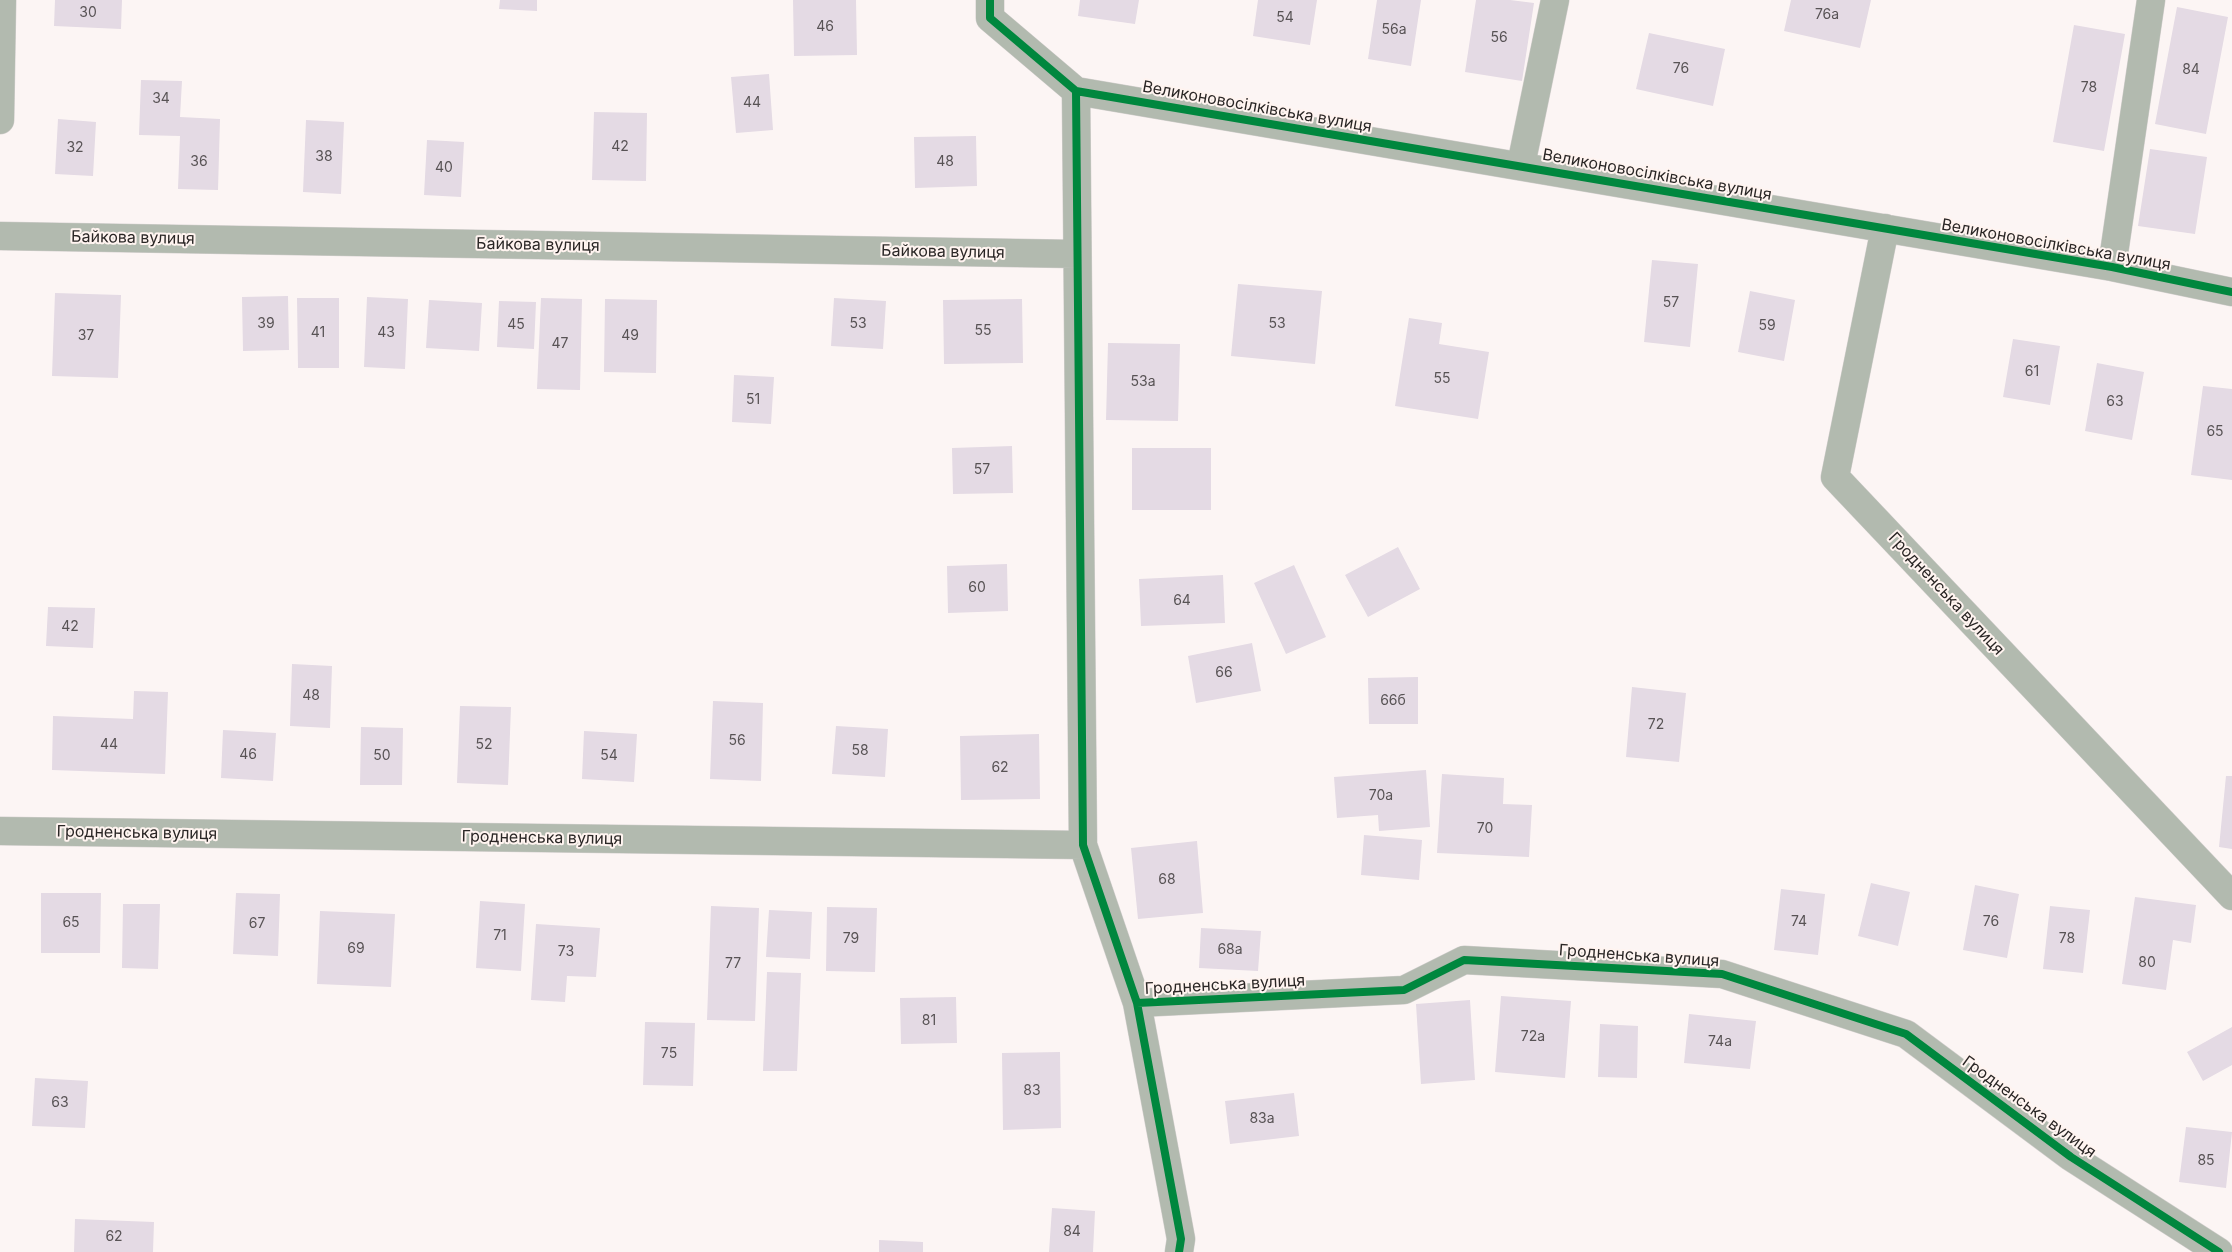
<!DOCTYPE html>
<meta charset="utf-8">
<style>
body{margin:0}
canvas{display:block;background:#fcf5f4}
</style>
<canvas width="2232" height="1252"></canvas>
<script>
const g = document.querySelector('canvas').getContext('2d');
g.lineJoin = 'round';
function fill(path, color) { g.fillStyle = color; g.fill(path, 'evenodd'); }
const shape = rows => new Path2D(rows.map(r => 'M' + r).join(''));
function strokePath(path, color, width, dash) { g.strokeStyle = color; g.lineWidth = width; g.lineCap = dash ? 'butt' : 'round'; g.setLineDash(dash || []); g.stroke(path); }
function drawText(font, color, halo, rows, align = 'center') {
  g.font = font + ' Inter,sans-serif'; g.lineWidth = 4; g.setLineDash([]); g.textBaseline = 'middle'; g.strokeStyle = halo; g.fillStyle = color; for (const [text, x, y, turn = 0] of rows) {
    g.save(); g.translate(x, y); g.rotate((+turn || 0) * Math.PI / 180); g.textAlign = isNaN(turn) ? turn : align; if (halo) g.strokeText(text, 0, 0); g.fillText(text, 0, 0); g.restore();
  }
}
const building = shape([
 [55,0,122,0,121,29,54,26],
 [500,0,537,0,537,11,499,9],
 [793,0,856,0,857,55,794,56],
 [1080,0,1139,0,1135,24,1078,16],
 [1258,0,1317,0,1310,45,1253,36],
 [1377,0,1421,0,1411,66,1368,59],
 [1476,0,1510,0,1534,3,1522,81,1465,72],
 [1791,0,1871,0,1860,48,1784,31],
 [2177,7,2228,17,2206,134,2155,124],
 [2074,25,2125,34,2104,151,2053,142],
 [1649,33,1725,49,1713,106,1636,89],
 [769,74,773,130,736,133,731,77],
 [141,80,182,81,180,117,220,119,218,190,178,189,180,136,139,135],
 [594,112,647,113,646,181,592,180],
 [58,119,96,122,93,176,55,174],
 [306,120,344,122,341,194,303,192],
 [976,136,977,186,915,188,914,137],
 [427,140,464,142,461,197,424,195],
 [2150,149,2207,157,2195,234,2138,226],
 [1652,260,1698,264,1690,347,1644,342],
 [1238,284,1322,291,1315,364,1231,356],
 [1750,291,1795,300,1784,361,1738,352],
 [55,293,121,295,118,378,52,376],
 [288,296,289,350,243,351,242,297],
 [367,297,408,299,405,369,364,367],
 [297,298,339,298,339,368,298,368],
 [541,298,582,299,580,390,537,389],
 [834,298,886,301,883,349,831,346],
 [605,299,657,300,656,373,604,372],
 [1022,299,1023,363,944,364,943,300],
 [429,300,482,303,479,351,426,348],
 [499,301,536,302,534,349,497,347],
 [1409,318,1442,323,1439,344,1489,352,1478,419,1395,406],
 [2013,339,2060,346,2050,405,2003,397],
 [1108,343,1180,344,1178,421,1106,420],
 [2097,363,2144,372,2132,440,2085,431],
 [734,375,774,377,771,424,732,422],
 [2203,386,2232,389,2232,480,2191,475],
 [1012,446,1013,493,953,494,952,448],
 [1132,448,1211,448,1211,510,1132,510],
 [1398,547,1420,589,1368,617,1345,575],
 [1007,564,1008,611,948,613,947,566],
 [1294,565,1326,637,1286,654,1254,583],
 [1223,575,1225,623,1141,626,1139,579],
 [48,607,95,608,93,648,46,646],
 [1252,643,1261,691,1196,703,1188,656],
 [292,664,332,666,330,728,290,726],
 [1418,677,1418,724,1369,724,1368,678],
 [1632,687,1686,693,1679,762,1626,757],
 [134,691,168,692,165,774,52,770,53,716,133,719],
 [713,701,763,703,761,781,710,779],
 [460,706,511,707,508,785,457,783],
 [836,726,888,729,885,777,832,774],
 [361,727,403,728,402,785,360,785],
 [223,730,276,733,273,781,221,778],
 [584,731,637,734,634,782,582,779],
 [1039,734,1040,799,961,800,960,736],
 [1426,770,1430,827,1379,831,1378,815,1337,818,1334,777],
 [1442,774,1504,778,1503,804,1532,805,1529,857,1437,853],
 [2226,776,2232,776,2232,849,2219,847],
 [1364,835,1422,840,1419,880,1361,875],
 [1197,841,1203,913,1138,919,1131,848],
 [1871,883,1910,892,1898,946,1858,936],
 [1975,885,2019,894,2007,958,1963,950],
 [1781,889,1825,894,1818,955,1774,950],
 [41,893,101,893,100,953,41,953],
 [236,893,280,894,278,956,233,954],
 [2135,897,2196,905,2191,943,2173,940,2166,990,2122,984],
 [480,901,525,904,521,971,476,968],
 [123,904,160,904,158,969,122,968],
 [711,906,759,908,755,1021,707,1020],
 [2050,906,2090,910,2083,973,2043,969],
 [827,907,877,908,875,972,826,971],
 [769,910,812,912,810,959,766,957],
 [320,911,395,914,391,987,317,984],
 [536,924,600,928,596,977,567,976,565,1002,531,1000],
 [1201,928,1261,931,1258,971,1199,968],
 [767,972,801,973,797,1071,763,1071],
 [1501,996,1571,1001,1565,1078,1495,1072],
 [956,997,957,1043,901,1044,900,998],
 [1470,1000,1475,1080,1421,1084,1416,1004],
 [1689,1014,1756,1021,1750,1069,1684,1063],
 [645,1022,695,1023,693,1086,643,1085],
 [1600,1024,1638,1026,1637,1078,1598,1077],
 [2232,1027,2232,1065,2203,1081,2187,1052],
 [1060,1052,1061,1128,1003,1130,1002,1053],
 [35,1078,88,1081,85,1128,32,1126],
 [1294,1093,1299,1136,1230,1144,1225,1101],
 [2186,1127,2232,1132,2226,1188,2179,1182],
 [1052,1208,1095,1211,1093,1252,1049,1252],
 [75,1219,154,1222,153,1252,74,1252],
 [879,1240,923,1242,923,1252,879,1252]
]);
const minor = shape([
 [990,0,990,18,1076,91,1083,845,1137,1003,1181,1239,1179,1252],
 [1076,91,2112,267,2232,292],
 [0,120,2,0],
 [1521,165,1555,0],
 [1885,228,1835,477,2232,896],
 [0,236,1076,254],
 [2112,267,2151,0],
 [0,831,1083,845],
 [1137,1003,1404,990,1464,960,1722,974,1906,1034,2071,1157,2219,1252]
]);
const cycleway = shape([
 [990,0,990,18,1076,91,1083,845,1137,1003,1181,1239,1179,1252],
 [1076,91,2112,267,2232,292],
 [1137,1003,1404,990,1464,960,1722,974,1906,1034,2071,1157,2219,1252]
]);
const numberNames = [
 ["30",88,13],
 ["76а",1827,15],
 ["54",1285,18],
 ["46",825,27],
 ["56а",1394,30],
 ["56",1499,38],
 ["76",1681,69],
 ["84",2191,70],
 ["78",2089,88],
 ["34",161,99],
 ["44",752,103],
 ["42",620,147],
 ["32",75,148],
 ["38",324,157],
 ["36",199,162],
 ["48",945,162],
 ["40",444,168],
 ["57",1671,303],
 ["39",266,324],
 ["53",858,324],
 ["53",1277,324],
 ["45",516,325],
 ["59",1767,326],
 ["55",983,331],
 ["41",318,333],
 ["43",386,333],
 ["37",86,336],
 ["49",630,336],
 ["47",560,344],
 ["61",2032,372],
 ["55",1442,379],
 ["53а",1143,382],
 ["51",753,400],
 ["63",2115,402],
 ["65",2215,432],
 ["57",982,470],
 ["60",977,588],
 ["64",1182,601],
 ["42",70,627],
 ["66",1224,673],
 ["48",311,696],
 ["66б",1393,701],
 ["72",1656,725],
 ["56",737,741],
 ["44",109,745],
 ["52",484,745],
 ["58",860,751],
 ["46",248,755],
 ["50",382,756],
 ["54",609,756],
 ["62",1000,768],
 ["70а",1381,796],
 ["70",1485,829],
 ["68",1167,880],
 ["74",1799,922],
 ["76",1991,922],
 ["65",71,923],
 ["67",257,924],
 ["71",500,936],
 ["79",851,939],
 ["78",2067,939],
 ["69",356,949],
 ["68а",1230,950],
 ["73",566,952],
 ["80",2147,963],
 ["77",733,964],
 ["81",929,1021],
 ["72а",1533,1037],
 ["74а",1720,1042],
 ["75",669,1054],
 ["83",1032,1091],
 ["63",60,1103],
 ["83а",1262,1119],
 ["85",2206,1161],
 ["84",1072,1232],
 ["62",114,1237]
];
const streetNames = [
 ["Великоновосілківська вулиця",1257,107,10],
 ["Великоновосілківська вулиця",1657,175,10],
 ["Байкова вулиця",133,238,1],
 ["Байкова вулиця",538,245,1],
 ["Великоновосілківська вулиця",2056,245,10],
 ["Байкова вулиця",943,252,1],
 ["Гродненська вулиця",1946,594,47],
 ["Гродненська вулиця",137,833,1],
 ["Гродненська вулиця",542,838,1],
 ["Гродненська вулиця",1639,956,4],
 ["Гродненська вулиця",1225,985,-3],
 ["Гродненська вулиця",2029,1107,36]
];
fill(building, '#e4dae4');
strokePath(minor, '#d5d1d0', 29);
strokePath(minor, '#b2baaf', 28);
strokePath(cycleway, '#00873e', 8);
drawText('14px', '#585355', null, numberNames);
drawText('16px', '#2a2625', '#fff4f0', streetNames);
</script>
